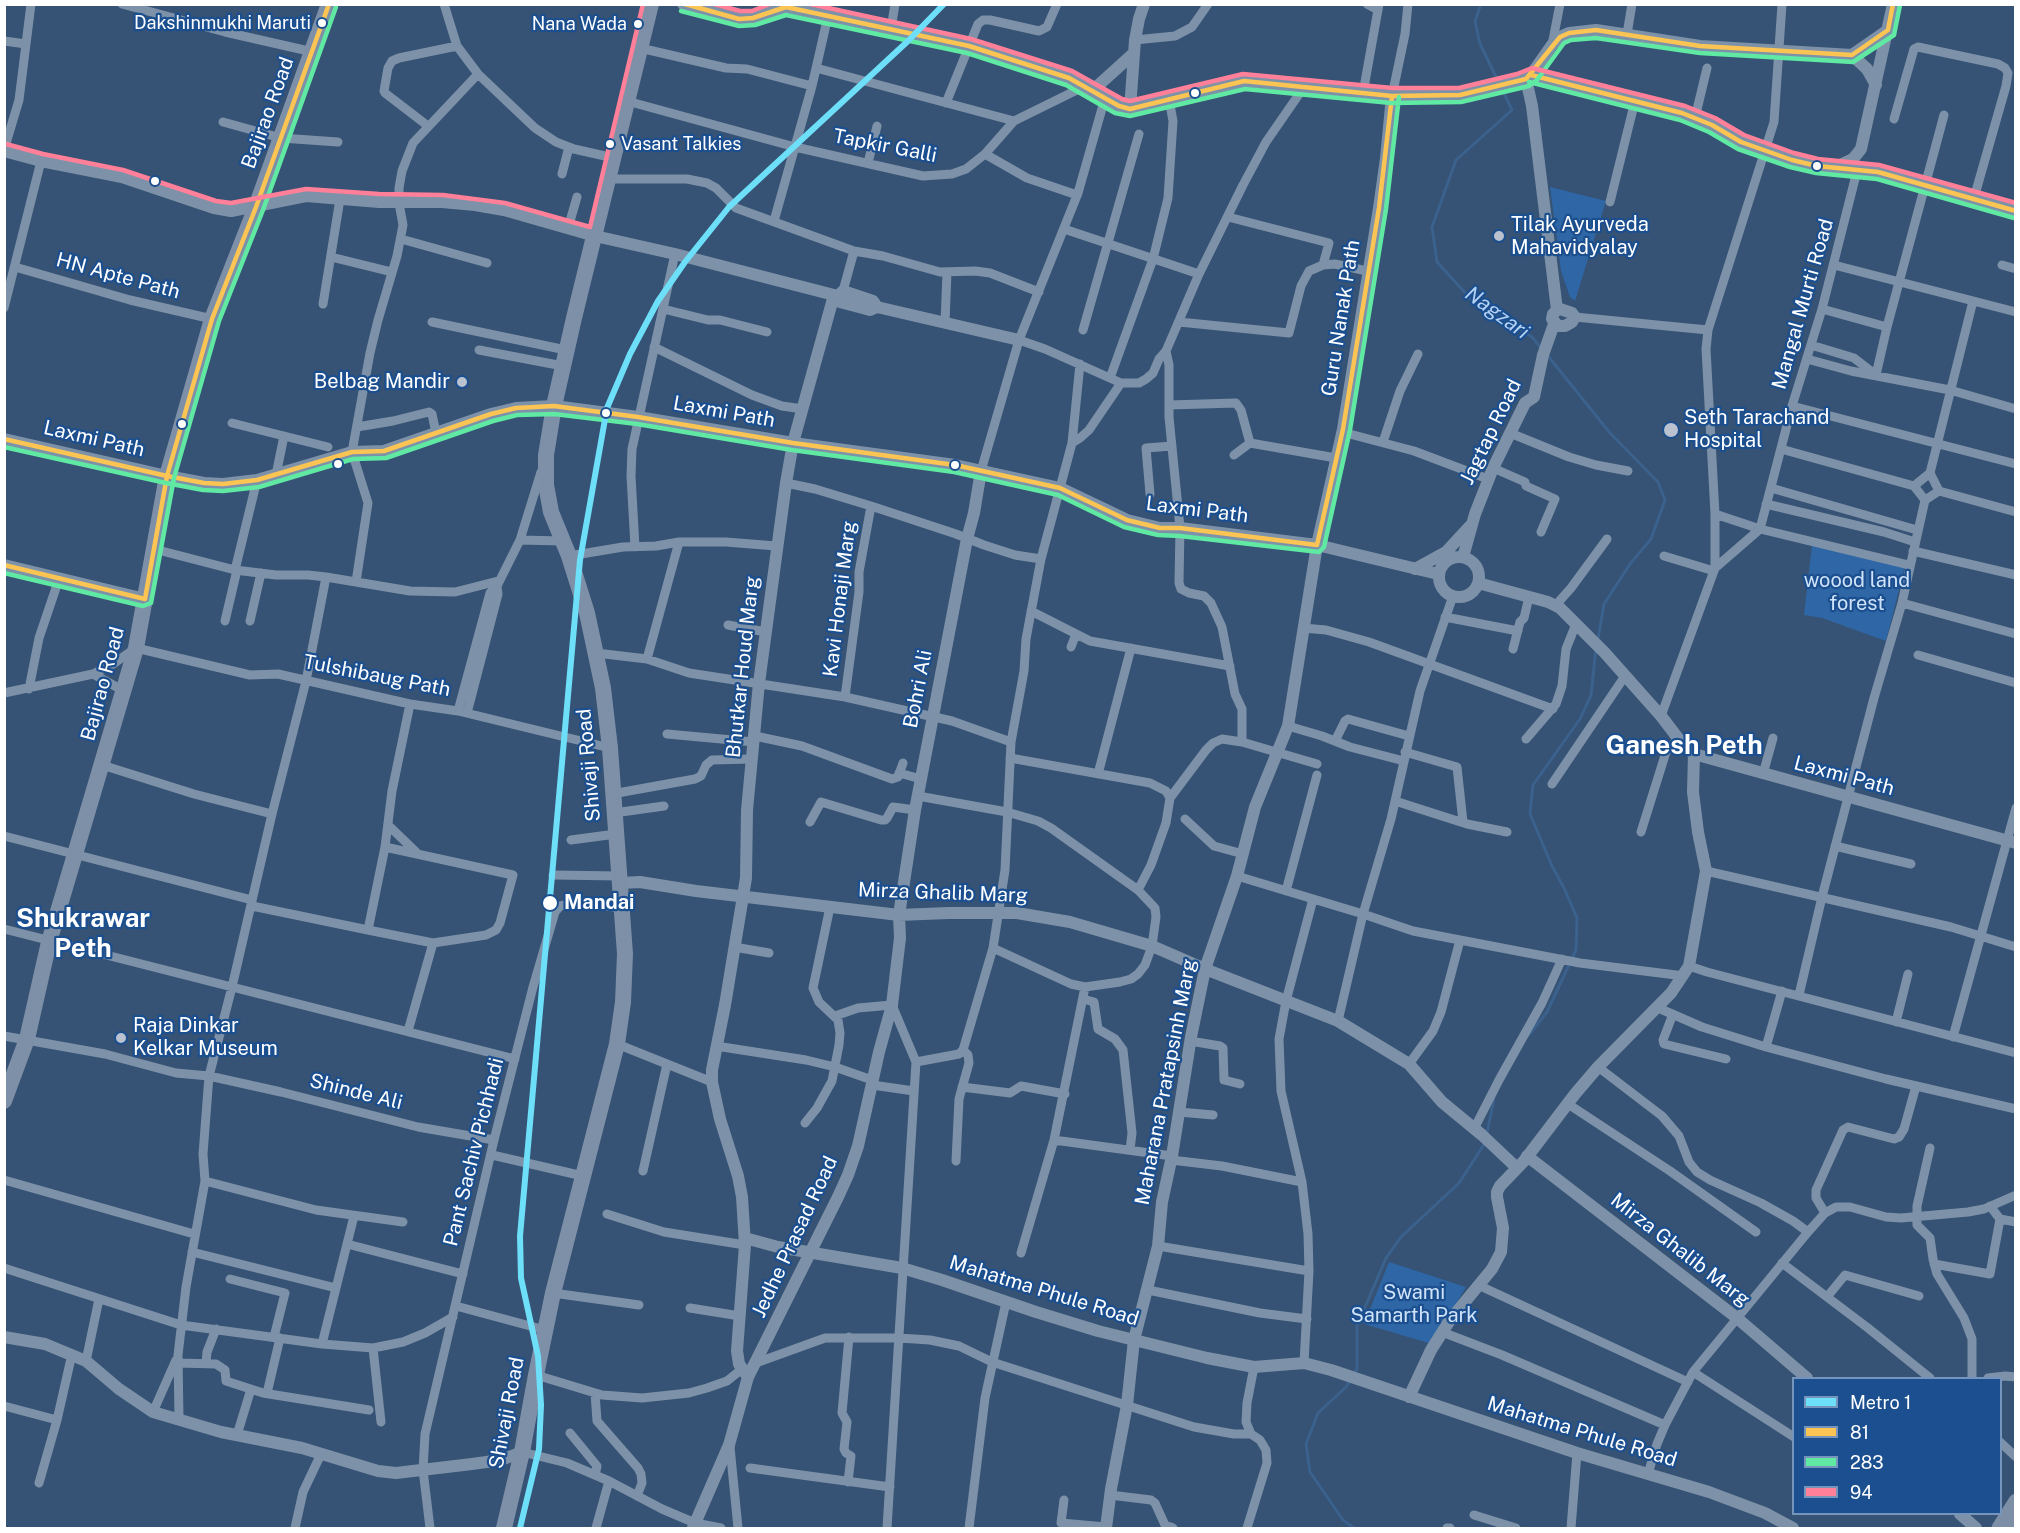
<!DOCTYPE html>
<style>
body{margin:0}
#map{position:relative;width:2020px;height:1533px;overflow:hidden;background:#365274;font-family:"Public Sans",sans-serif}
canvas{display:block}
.frame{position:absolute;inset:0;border:6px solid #fff;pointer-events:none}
.legend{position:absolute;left:1792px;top:1377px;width:210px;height:138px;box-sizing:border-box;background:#1b4f8f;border:2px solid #7695bc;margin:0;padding:8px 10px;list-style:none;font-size:18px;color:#fff}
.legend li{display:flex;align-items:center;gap:12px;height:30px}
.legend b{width:30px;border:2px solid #7695bc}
</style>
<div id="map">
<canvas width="2020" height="1533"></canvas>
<div class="frame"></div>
<ul class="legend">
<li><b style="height:8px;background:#6ddff8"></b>Metro 1</li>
<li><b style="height:8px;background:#fcc553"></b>81</li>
<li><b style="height:8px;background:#60e9a3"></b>283</li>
<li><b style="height:8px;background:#ff8098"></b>94</li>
</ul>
</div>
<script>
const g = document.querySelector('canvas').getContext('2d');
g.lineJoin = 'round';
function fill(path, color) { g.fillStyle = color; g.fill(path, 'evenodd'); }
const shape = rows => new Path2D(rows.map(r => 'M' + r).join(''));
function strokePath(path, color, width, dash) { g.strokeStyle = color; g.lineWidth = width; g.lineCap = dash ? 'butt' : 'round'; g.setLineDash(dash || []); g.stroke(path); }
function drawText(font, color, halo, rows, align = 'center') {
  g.font = font + ' "Public Sans",sans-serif'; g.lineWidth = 4.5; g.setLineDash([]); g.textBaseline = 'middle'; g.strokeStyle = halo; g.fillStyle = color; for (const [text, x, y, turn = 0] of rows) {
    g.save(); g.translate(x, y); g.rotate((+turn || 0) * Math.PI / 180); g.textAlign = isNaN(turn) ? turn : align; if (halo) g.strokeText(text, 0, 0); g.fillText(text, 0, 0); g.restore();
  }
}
const green = shape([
 [1550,187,1606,201,1575,301,1570,297,1561,271],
 [1812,545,1905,566,1886,641,1822,618,1804,615],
 [1389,1262,1466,1287,1432,1344,1364,1324]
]);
const stream = shape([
 [1481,4,1475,21,1480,44,1498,81],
 [1501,87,1512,110,1456,160,1432,227,1437,262,1471,299,1532,337,1542,349],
 [1548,356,1610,433,1658,482,1665,500,1651,539,1630,564,1604,604,1598,639],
 [1529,1035,1547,1012,1576,950,1577,918,1564,888,1552,866,1530,814,1533,785,1580,719,1591,695,1596,648],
 [1487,1133,1494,1099],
 [1354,1373,1357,1369,1357,1326,1386,1258,1401,1237,1459,1183,1485,1143],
 [1351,1379,1346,1387,1318,1413,1306,1444,1310,1472,1343,1520,1354,1528]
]);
const minor = shape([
 [122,4,225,32,313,52],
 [444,4,457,46,478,74,535,128,556,142,574,149,614,158],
 [1367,4,1378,10],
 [891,29,895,4],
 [1627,34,1632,4],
 [1135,40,1175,36,1192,27,1208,4],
 [4,41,26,44],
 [1552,45,1560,4],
 [640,48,726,68,747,69,812,86],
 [816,68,1014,121,1083,87],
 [1363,93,1379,4],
 [1392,96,1405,34,1408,4],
 [627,101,795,147,923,176,952,174,966,169,985,154,1014,121],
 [946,103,978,24,983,20,990,20,1039,31,1047,27,1057,4],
 [1695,118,1707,68],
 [1894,119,1914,49,1918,47,1998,64,2005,68,2008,73,2006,86,1974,198],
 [223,122,281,138,338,142],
 [428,126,385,93,384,91,388,68,392,61,399,58,457,46],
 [4,150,19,100,31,4],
 [985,154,1027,178,1077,195],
 [868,163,877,126],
 [562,174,569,147],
 [609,179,687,179,707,183,716,188,736,208,854,251,883,256,940,272,975,271,990,273,1039,292],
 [1610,202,1635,101],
 [1228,217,1329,243,1323,265],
 [774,221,812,86,828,16],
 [568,228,577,197],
 [1064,229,1199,274],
 [401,239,487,263],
 [331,257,392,272],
 [1834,265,2016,312],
 [2002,265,2016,269],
 [15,267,130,300,212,319],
 [843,291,854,251],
 [323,304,340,199],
 [4,308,41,161],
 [663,309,708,320,720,320,767,332],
 [1822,309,1887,327],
 [1575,317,1708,330],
 [432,322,566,350],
 [1179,322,1289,333,1301,286,1309,271,1323,265,1335,264,1367,271],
 [945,323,947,272],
 [1083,330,1139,134],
 [1019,340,1045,349,1121,383,1139,383,1146,379,1153,373,1159,359,1166,351],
 [1811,345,1854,358,1876,375,1887,327,1944,115],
 [654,347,752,395,782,406,803,409],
 [479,350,563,366],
 [1807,359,1851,371,1950,390,2016,409],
 [1110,378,1153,259,1168,198,1173,121,1169,99],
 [1169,405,1236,403,1241,410,1250,443,1336,458],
 [1792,406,2016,464],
 [232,423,328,447],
 [357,427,393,421,429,412,432,414,436,433],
 [1342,432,1414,451,1488,479],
 [1510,433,1569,457,1596,465,1628,471],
 [1383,442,1400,391,1418,354],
 [1072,443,1080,438,1089,430,1121,383],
 [1781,449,1914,486],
 [1234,455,1250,443],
 [1493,468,1525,482,1526,486,1555,499,1541,532],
 [981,471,1019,340,1078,193,1105,98],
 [1930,473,1973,301],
 [1930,473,1939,491,1925,500,1914,486,1930,473],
 [276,475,284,436],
 [786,483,815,489,871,506,956,534,984,545,1015,555,1041,559],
 [1771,488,1917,530],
 [1939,491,2016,512],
 [1150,494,1146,448,1172,446],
 [1766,504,1884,532,1915,542],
 [1715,514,1760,529,1909,565],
 [520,540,562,541],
 [635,547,631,476,632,449,675,254],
 [154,549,235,570,276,575,308,575,326,577,410,591,455,592,498,581],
 [1913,551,2016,575],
 [569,556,623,547,656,546,679,542,726,542,776,546],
 [1664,556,1714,571],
 [1715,568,1760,529,1792,406,1822,309,1857,171],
 [235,570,257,480],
 [356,582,368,503,352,452,370,353,378,320,397,256,403,225,399,203,399,188,402,171,413,143,478,74],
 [1902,603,2016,634],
 [1555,606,1571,588,1607,539],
 [1031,611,1090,641,1230,666],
 [1445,617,1518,631],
 [225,621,237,570],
 [250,621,261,573],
 [728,625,766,632],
 [1303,628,1326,630,1369,642,1553,709],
 [1071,647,1076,634],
 [1513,649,1520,622,1524,618,1529,597],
 [596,653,647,659,689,673,845,697,952,721,1011,742],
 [1918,655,2016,683],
 [647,659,679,542],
 [93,674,124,691],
 [29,689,39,638,59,579],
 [4,693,93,674,113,664,136,648,250,675,278,674,410,704,458,711,610,748],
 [845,697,859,592,859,572,871,506],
 [458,711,490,593,497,586,520,540,541,472],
 [467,713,498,594,497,586],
 [1661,716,1715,568,1715,514,1706,349,1708,330,1774,122,1782,4],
 [1288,726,1322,736,1350,747,1404,761],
 [667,734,754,742],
 [755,736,802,746,892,779,898,777,903,763],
 [1526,739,1556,704,1562,686,1566,649,1576,624],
 [1335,741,1345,721,1348,719,1409,736],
 [1242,742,1242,709,1235,694,1222,627,1211,603,1204,596,1189,593,1181,589,1179,583,1180,528,1169,417,1169,365,1166,351,1199,274,1243,185,1266,142,1304,87],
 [1405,752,1457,767,1463,822],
 [1010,758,1150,783,1166,791,1170,798,1166,823,1151,865,1138,890],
 [102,765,194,794,272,814],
 [899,773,921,779],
 [1098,774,1131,648],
 [1763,774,1773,738],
 [1552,784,1625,676],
 [612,794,695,779,701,776,706,765,712,760,752,759],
 [918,796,1007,812,1038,821,1051,828,1138,890,1155,908,1156,917,1152,946,1145,965,1138,974,1131,979,1120,982,1085,987,1071,984,993,948],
 [1170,798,1206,750,1213,743,1222,739,1242,742,1317,764],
 [1395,801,1467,824,1507,832],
 [614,813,664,806],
 [1185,819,1214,846,1243,854],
 [810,822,821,802,881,820,885,820,887,818,893,807,915,810],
 [388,825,416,852],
 [1641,832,1666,752,1678,739],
 [4,836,252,900],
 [571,840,616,834],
 [1835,846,1911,864],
 [385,847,392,791,410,704],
 [1706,871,1951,927,2016,947],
 [553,875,619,876],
 [1237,876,1363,914,1413,931,1580,963,1684,976],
 [1286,891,1317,775],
 [252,906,368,930,433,943,486,935,496,930,500,923,513,875,385,847,368,930],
 [4,929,515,1059],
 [734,947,769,953],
 [1689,966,1707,972,2016,1053],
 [1799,995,1822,897,1874,698,1902,603,1925,500],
 [1083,999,1094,1002,1098,1029,1115,1039,1123,1050,1132,1133,1130,1150],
 [1656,1007,1702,1027,1766,1047,1886,1079,2016,1109],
 [1673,1014,1663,1040,1664,1044,1726,1059],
 [835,1016,858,1008,892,1005,916,1062,887,1528],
 [1338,1021,1363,914,1391,819,1420,691,1453,596],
 [1896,1022,1908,974],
 [408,1031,433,943],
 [4,1036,105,1054,176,1073,209,1076,281,1092,418,1127,494,1140],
 [1953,1037,2016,808],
 [1190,1041,1220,1046,1223,1048,1224,1080,1240,1084],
 [617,1044,712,1082],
 [716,1046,806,1060,835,1067,872,1080],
 [1766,1047,1782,991],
 [916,1062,959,1054,963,1050,993,948,1005,870,1011,742,1024,671,1026,639,1041,559,1072,443,1080,364],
 [1409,1064,1433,1031,1441,1012,1460,940],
 [1598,1067,1662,1116,1679,1136,1689,1162,1697,1172,1710,1180,1761,1203,1793,1221,1808,1232],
 [872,1085,914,1091],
 [962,1087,1010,1093,1021,1086,1065,1094],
 [1568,1104,1670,1171,1756,1232],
 [1179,1112,1213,1115],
 [805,1123,817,1108,832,1081,839,1045,840,1033,838,1020,819,1002,813,988,830,907],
 [1474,1129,1499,1080,1542,1003,1562,959],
 [1054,1140,1172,1156],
 [1930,1148,1917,1206,1917,1225,1930,1238,1933,1259,1937,1274,1964,1318,1972,1339,1972,1378],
 [492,1155,583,1176],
 [1171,1160,1222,1166,1302,1182],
 [956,1161,959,1099,969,1063,968,1055,963,1050],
 [643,1171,667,1064],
 [4,1180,194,1234],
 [205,1181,316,1210,403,1222],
 [1825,1213,1816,1198,1816,1190,1843,1130,1848,1127,1894,1139,1899,1137,1904,1129,1916,1086],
 [607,1214,664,1232,745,1245],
 [2000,1219,2016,1222],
 [347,1244,463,1274],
 [1158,1246,1309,1271],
 [192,1252,336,1288],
 [1021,1253,1054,1140,1085,987],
 [1782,1263,1868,1328,1930,1378],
 [1934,1264,1990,1274,2000,1219,1990,1206],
 [4,1268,181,1325,322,1344,373,1348,403,1342,425,1333,453,1317],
 [230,1279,285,1293,274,1337],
 [1478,1285,1688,1382],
 [1148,1290,1260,1313,1307,1319],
 [553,1293,639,1305],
 [1827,1297,1845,1275,1919,1296],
 [456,1306,545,1330],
 [690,1308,740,1316],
 [1442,1332,1502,1355,1665,1425],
 [322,1344,354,1216],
 [373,1348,381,1422],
 [86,1361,99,1299],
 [178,1363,216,1364,225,1370,226,1381,263,1393,369,1410],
 [206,1363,207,1352,216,1329],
 [1304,1363,1309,1271,1308,1234,1302,1182,1281,1091,1279,1039,1286,1001,1313,899],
 [753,1364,825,1338,899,1338,930,1340,959,1346,992,1362,1194,1427,1234,1434,1251,1434],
 [1693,1372,1794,1437],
 [536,1375,602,1395,642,1398,689,1393,707,1388,727,1381,742,1369],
 [1988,1378,2005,1376,2016,1377],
 [268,1389,280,1338],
 [595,1393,597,1421,638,1468,641,1474,642,1483,637,1496],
 [4,1406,57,1420],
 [153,1412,176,1360],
 [179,1419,178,1355,186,1287,205,1181,203,1154,209,1076,232,987,272,814,306,681,326,577],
 [570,1433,597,1466,595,1475],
 [237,1435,251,1389],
 [2000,1442,2016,1457],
 [730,1447,738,1528],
 [522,1452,567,1463,609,1481,662,1509,695,1523,721,1528],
 [750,1468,890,1487],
 [1648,1474,1657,1444,1665,1425,1693,1372,1808,1232,1825,1213,1836,1207,1850,1207,1886,1217,1901,1218,1968,1212,1984,1209,2016,1195],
 [848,1482,851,1456,846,1453,844,1449,847,1422,842,1413,849,1337],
 [39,1483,57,1420,72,1354],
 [1110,1495,1151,1500,1155,1503,1165,1525,1173,1528],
 [1064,1500,1061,1523,1106,1527],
 [1474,1515,1516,1528],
 [295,1528,303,1492,321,1454],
 [430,1528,423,1470,425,1434,494,1140,533,987,555,912,560,906,570,904,590,904,622,908],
 [596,1528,609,1481],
 [969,1528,985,1398,1006,1302],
 [1247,1528,1267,1463,1266,1450,1260,1440,1251,1434,1246,1422,1247,1403,1254,1367],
 [1447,1528,1450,1528],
 [1571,1528,1577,1453]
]);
const tertiary = shape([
 [683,4,739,19,753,18,786,7,969,46,1069,78,1119,106,1130,109,1244,81,1392,96,1460,95,1526,79,1531,75,1552,45,1560,37,1569,33,1596,30,1700,46,1852,55,1888,30],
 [1852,55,1867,69,1876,85],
 [1531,75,1682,113,1712,125,1741,142,1792,160,1817,166,1878,172,2016,211],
 [1526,79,1532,106,1557,310],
 [1092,91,1134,53],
 [1130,109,1135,40,1139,19,1144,4],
 [4,151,41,161,122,177,214,208,231,211,306,196,379,202,442,202,475,205,504,210,595,236,675,254,834,295,838,296,843,291,873,301,877,307],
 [1836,167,1853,159,1861,149,1893,4],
 [838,296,840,302,870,310,877,307,1019,340],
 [1560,309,1572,313,1575,317,1572,322,1565,326,1558,326,1552,319,1553,314,1557,310,1560,309],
 [4,439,167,476,204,483,223,484,257,480,352,452,384,451,491,414,516,408,554,406,638,417,793,443,955,465,1060,488,1127,520,1160,528,1180,528,1317,545,1438,574],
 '1439 577a20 20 0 1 1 40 0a20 20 0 1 1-40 0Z',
 [1463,557,1475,514,1493,468,1525,403,1534,397,1543,355,1554,324],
 [4,565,145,599],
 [1415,569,1446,552,1470,526],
 [1478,583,1548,602,1560,608,1605,653,1661,716,1684,746,1694,754,2016,843],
 [620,883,640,882,696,891,899,915,948,913,1017,913,1070,922,1152,946,1205,969,1338,1021,1409,1064,1442,1102,1482,1135,1517,1168],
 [1527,1156,1737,1318,1807,1378],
 [745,1238,778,1247,902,1268,942,1280,1036,1312,1098,1331,1207,1358,1254,1367,1304,1363,1331,1370,1577,1453,1709,1492,1765,1513,1793,1528],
 [4,1337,45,1344,86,1361,119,1389,153,1412,221,1432,302,1448,378,1471,396,1473,472,1464,501,1460,522,1452],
 [748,1377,739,1364,737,1351,745,1245,742,1197,738,1176,720,1119,712,1082,712,1070,725,1005,746,878,747,810,759,683,786,483,793,443,834,295],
 [1409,1397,1431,1350,1450,1320,1492,1269,1501,1252,1503,1228,1497,1197,1497,1192,1500,1186,1524,1161,1575,1094,1598,1067,1671,993,1689,966,1706,871,1698,832,1693,792,1694,754],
 [1960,1514,1976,1528],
 [693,1528,729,1445,748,1377,838,1197,848,1175,858,1146,879,1052,892,1005,900,938,899,915,915,810,967,539,974,513,981,471],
 [1106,1528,1111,1489,1127,1405,1134,1340,1158,1246,1162,1202,1172,1156,1191,1037,1205,969,1237,876,1255,807,1288,726,1317,545,1343,429,1379,208,1386,158,1392,96]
]);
const primary = shape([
 [1999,1528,2016,1501],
 [2011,1528,2016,1521]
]);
const trunk = shape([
 [4,1101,27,1039,49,942,136,648,167,476,212,319,256,207,329,4],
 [504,1528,522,1452,536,1375,553,1293,617,1044,623,1002,625,954,610,748,603,688,587,613,569,556,551,512,546,485,546,455,554,406,574,318,651,4]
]);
const bus1 = shape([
 [685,4,739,19,753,18,786,7,969,46,1069,78,1119,106,1130,109,1244,81,1392,96,1460,95,1526,79,1560,37,1569,33,1596,30,1700,46,1852,55,1888,30,1893,4],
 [1531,75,1682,113,1712,125,1741,142,1792,160,1817,166,1878,172,2016,211],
 [4,439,167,476,204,483,223,484,257,480,352,452,384,451,491,414,516,408,554,406,638,417,793,443,955,465,1060,488,1127,520,1160,528,1180,528,1317,545,1343,429,1379,208,1392,96],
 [4,565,145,599,167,476,212,319,256,207,329,4]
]);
const bus2 = shape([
 [681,11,739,26,755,25,786,15,967,53,1066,85,1115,113,1130,116,1245,89,1391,103,1461,102,1529,86,1537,80,1564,43,1571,40,1596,38,1700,53,1853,62,1894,35,1900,5],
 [1529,82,1680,120,1709,132,1738,149,1790,167,1816,173,1877,179,2014,218],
 [4,447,166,483,203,490,223,491,259,487,353,459,386,458,493,421,517,415,554,414,637,424,792,450,954,472,1058,495,1124,527,1158,535,1180,536,1319,552,1324,547,1350,430,1386,209,1399,97],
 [4,573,143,606,151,603,174,478,219,321,263,210,336,7]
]);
const bus3 = shape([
 [714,4,740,11,752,11,770,4],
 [810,4,971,39,1072,71,1122,99,1130,101,1243,74,1392,88,1459,88,1517,74,1532,68,1685,106,1715,118,1744,135,1794,153,1818,159,1879,165,2016,203],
 [6,144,43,154,123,170,216,201,231,203,306,189,379,194,443,195,505,203,590,227,643,4]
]);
const metro1 = shape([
 [520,1528,539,1449,541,1405,538,1356,521,1278,520,1236,580,560,607,408,630,354,658,301,685,262,729,207,908,41,944,4]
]);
const markers = [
 [322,23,5,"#fff"],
 [638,24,5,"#fff"],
 [1195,93,5,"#fff"],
 [610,144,5,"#fff"],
 [1817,166,5,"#fff"],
 [155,181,5,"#fff"],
 [1499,236,6,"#b9c2ce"],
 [462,382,6,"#b9c2ce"],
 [606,413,5,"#fff"],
 [182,424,5,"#fff"],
 [1671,430,8,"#b9c2ce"],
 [338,464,5,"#fff"],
 [955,465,5,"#fff"],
 [550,903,8,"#fff"],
 [121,1038,6,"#b9c2ce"]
];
const busNames = [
 ["Dakshinmukhi Maruti",311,23],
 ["Nana Wada",627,24],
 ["Vasant Talkies",621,144,"left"]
];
const streetNames = [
 ["Bajirao Road",268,113,-70],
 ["Tapkir Galli",885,146,11],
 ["HN Apte Path",118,276,15],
 ["Mangal Murti Road",1803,304,-74],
 ["Guru Nanak Path",1341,318,-81],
 ["Laxmi Path",724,412,10],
 ["Jagtap Road",1491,432,-64],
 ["Laxmi Path",94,439,13],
 ["Laxmi Path",1197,510,7],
 ["Kavi Honaji Marg",840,599,-83],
 ["Bhutkar Houd Marg",743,667,-84],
 ["Tulshibaug Path",377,676,11],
 ["Bajirao Road",103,684,-75],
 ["Bohri Ali",918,689,-79],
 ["Shivaji Road",589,765,-95],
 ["Laxmi Path",1844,776,15],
 ["Mirza Ghalib Marg",943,893,2],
 ["Maharana Pratapsinh Marg",1166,1082,-79],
 ["Shinde Ali",356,1092,14],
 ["Pant Sachiv Pichhadi",474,1152,-76],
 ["Jedhe Prasad Road",795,1237,-65],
 ["Mirza Ghalib Marg",1680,1250,38],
 ["Mahatma Phule Road",1044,1291,17],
 ["Shivaji Road",507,1413,-79],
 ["Mahatma Phule Road",1582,1432,17]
];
const poiNames = [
 ["Tilak Ayurveda",1511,225],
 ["Mahavidyalay",1511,248],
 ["Belbag Mandir",450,382,"right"],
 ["Seth Tarachand",1684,418],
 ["Hospital",1684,441],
 ["Raja Dinkar",133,1026],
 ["Kelkar Museum",133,1049]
];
const parkNames = [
 ["woood land",1857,581],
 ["forest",1857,604],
 ["Swami",1414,1293],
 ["Samarth Park",1414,1316]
];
const stopNames = [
 ["Mandai",564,903]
];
const waterNames = [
 ["Nagzari",1497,313,36]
];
const districtNames = [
 ["Ganesh Peth",1684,746],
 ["Shukrawar",83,919],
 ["Peth",83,949]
];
fill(green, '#2f66a5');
strokePath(stream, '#3b618d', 3);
strokePath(minor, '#7d92a8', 9);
strokePath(tertiary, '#7d92a8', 12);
strokePath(primary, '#7d8ea7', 15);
strokePath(trunk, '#7e90a7', 16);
strokePath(bus1, '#fcc553', 4.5);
strokePath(bus2, '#60e9a3', 4.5);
strokePath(bus3, '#ff8098', 4.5);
strokePath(metro1, '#6ddff8', 6);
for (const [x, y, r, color] of markers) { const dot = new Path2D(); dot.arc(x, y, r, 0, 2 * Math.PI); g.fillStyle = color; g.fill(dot); strokePath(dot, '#1b4f8f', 2); }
drawText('18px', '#fff', '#1b4f8f', busNames, 'right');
drawText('20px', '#fff', '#1b4f8f', streetNames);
drawText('20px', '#fff', '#1b4f8f', poiNames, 'left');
drawText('20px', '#cfe3fa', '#1b4f8f', parkNames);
drawText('bold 20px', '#fff', '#1b4f8f', stopNames, 'left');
drawText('italic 21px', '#b5d3f5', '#1b4f8f', waterNames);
drawText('bold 26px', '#fff', '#1b4f8f', districtNames);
</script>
